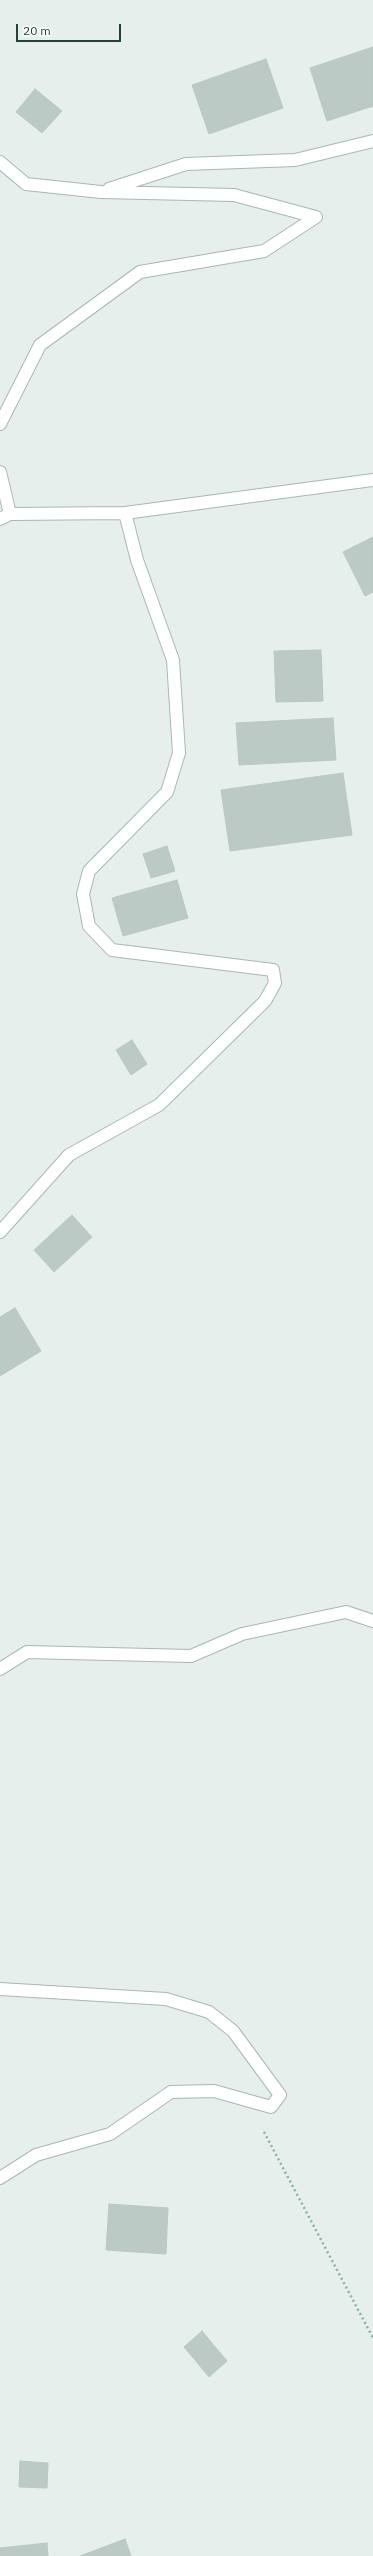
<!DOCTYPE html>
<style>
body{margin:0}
#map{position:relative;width:373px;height:2556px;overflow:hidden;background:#e6efeb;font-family:"IBM Plex Sans",sans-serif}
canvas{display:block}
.scale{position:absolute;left:16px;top:24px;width:105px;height:18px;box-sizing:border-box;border:2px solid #24423a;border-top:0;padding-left:5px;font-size:12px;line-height:14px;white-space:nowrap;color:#24423a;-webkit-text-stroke:3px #f7fbf9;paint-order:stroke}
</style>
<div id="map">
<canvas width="373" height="2556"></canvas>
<div class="scale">20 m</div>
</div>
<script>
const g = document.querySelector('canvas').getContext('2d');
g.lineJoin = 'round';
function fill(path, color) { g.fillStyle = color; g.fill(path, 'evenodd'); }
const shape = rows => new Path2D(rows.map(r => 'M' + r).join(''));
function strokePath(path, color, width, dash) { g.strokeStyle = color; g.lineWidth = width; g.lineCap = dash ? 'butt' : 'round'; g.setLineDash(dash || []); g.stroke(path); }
const building = shape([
 [373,47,373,106,327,121,310,68,373,47],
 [266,59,283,108,209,134,192,85,266,59],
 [35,89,62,111,42,133,16,112,35,89],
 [373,537,373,592,365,596,343,552,373,537],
 [321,650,323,701,276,702,274,651,321,650],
 [333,718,336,760,239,765,236,723,333,718],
 [343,773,352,835,230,851,221,790,343,773],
 [167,846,175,871,151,878,143,854,167,846],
 [177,880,188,918,123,936,112,898,177,880],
 [132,1040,147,1064,131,1075,116,1050,132,1040],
 [72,1215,92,1237,54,1272,34,1250,72,1215],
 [15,1308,41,1351,0,1376,0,1317,15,1308],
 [109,2204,168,2208,166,2254,106,2250,109,2204],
 [202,2331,227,2361,209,2377,184,2347,202,2331],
 [20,2461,48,2463,47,2488,19,2487,20,2461],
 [125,2539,131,2556,80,2556,125,2539],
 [47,2543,48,2556,0,2556,0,2548,47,2543]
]);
const path = shape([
 [264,2132,373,2338]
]);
const minor = shape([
 [0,162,26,184,101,192,234,195,316,217,264,251,140,272,40,345,0,424],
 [109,189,186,164,295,160,373,141],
 [0,472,10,514,0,519],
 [125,513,373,480],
 [0,1232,69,1155,159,1105,265,1001,275,983,273,970,112,950,89,926,83,894,89,871,167,792,179,753,173,660,137,560,125,513,10,514],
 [0,1669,27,1652,191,1656,242,1634,346,1612,373,1621],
 [0,1989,166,1999,209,2012,233,2031,280,2095,271,2107,214,2091,171,2092,110,2134,36,2155,0,2178]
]);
fill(building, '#bbcac4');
strokePath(building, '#b8c9c2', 1);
strokePath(minor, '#a8b8b2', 14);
strokePath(path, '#86b3a5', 2.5, [2, 3]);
strokePath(minor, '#fff', 12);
</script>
